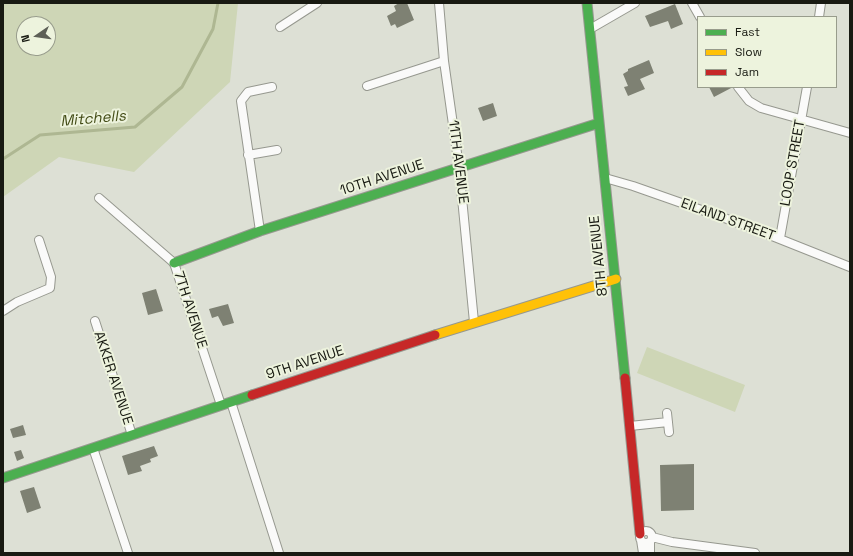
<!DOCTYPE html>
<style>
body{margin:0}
#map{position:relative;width:853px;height:556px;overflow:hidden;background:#dde0d5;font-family:"Space Grotesk",sans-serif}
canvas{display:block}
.frame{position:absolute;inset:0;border:4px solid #181a12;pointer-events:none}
.legend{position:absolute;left:697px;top:16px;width:140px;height:72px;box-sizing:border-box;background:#edf3dd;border:1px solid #989c8c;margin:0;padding:5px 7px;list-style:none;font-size:12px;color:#181a12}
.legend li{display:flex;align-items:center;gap:8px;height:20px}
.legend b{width:20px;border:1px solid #989c8c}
.north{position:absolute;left:16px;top:16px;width:40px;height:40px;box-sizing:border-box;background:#edf3dd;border:1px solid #989c8c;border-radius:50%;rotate:257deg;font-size:11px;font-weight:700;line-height:16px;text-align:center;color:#181a12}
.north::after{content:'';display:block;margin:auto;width:14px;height:18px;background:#5d5f56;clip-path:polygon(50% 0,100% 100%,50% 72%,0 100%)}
</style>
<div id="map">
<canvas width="853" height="556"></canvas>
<div class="frame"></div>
<ul class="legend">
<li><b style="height:5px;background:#4caf50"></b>Fast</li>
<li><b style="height:5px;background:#ffc107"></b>Slow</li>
<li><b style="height:5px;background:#c62828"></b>Jam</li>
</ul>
<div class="north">N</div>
</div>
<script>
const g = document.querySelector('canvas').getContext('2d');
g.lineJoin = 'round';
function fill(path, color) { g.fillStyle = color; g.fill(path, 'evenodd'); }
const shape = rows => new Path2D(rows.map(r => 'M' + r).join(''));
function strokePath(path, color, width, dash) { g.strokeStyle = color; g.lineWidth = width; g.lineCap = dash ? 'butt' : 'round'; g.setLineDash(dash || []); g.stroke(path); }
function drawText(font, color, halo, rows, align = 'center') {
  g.font = font + ' "Space Grotesk",sans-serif'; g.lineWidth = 4; g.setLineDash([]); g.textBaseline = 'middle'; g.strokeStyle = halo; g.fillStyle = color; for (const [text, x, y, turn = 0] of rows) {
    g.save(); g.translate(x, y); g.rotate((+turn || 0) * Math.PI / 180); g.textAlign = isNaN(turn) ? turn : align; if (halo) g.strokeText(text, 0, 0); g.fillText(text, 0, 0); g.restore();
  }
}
const green = shape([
 [3,3,238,3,230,82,134,172,59,157,3,197],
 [24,24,48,24,48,48,24,48],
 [647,347,745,385,735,412,637,373]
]);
const stream = shape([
 [3,159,40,135,135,127,182,87,213,29,218,3]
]);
const building = shape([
 [399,3,407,3,414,20,397,28,395,24,391,26,387,16,396,11,394,6],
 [675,4,683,24,671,29,668,21,650,27,645,16],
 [649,60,654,73,640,79,645,89,628,96,624,87,628,86,623,74,628,71,628,69],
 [709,87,733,87,714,97],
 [493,103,497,116,483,121,478,108],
 [156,289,163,311,148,315,142,293],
 [228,304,234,323,223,326,218,316,212,318,209,309],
 [23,425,26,435,13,438,10,429],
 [154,446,158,456,150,459,151,462,140,466,142,471,128,475,122,456],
 [21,450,24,458,17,461,14,452],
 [694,464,694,510,661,511,660,465],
 [34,487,41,508,27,513,20,491]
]);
const street = shape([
 [439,3,444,61,459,167,474,322],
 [692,3,700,17],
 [819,17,821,3],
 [280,27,317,3],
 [590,29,635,3],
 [367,86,444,61],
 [738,87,749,101,761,108,850,133],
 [248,155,277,150],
 [605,178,633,186,747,226,850,267],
 [99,198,174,263,221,405],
 [260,231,241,101,248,92,272,87],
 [780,238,807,87],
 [3,311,17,302,50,288,51,277,39,240],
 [95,321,132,435],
 [231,402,279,553],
 [667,413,669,432],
 [630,426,668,422],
 [93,448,128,553],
 '640 537a6 6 0 1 1 12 0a6 6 0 1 1-12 0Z',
 [652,537,672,542,755,553],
 [641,540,643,553],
 [650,542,650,553]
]);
const fast = shape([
 [587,3,625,378],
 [174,263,260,231,599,123],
 [3,478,252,395]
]);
const slow = shape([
 [435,335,616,279]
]);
const jam = shape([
 [625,378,640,534],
 [252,395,435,335]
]);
const streetNames = [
 ["11TH AVENUE",458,162,83],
 ["LOOP STREET",793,163,-80],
 ["10TH AVENUE",382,178,-18],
 ["EILAND STREET",728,220,20],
 ["8TH AVENUE",599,256,-96],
 ["7TH AVENUE",190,310,72],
 ["9TH AVENUE",305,363,-18],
 ["AKKER AVENUE",113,378,72]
];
const waterNames = [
 ["Mitchells",93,119,-5]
];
fill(green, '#ced6b6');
strokePath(stream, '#aeb792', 3);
fill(building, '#7e8173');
strokePath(street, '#96988f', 10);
strokePath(fast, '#96988f', 11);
strokePath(slow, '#96988f', 11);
strokePath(jam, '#96988f', 11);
strokePath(street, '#fafaf9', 8);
strokePath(fast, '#4caf50', 9);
strokePath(slow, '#ffc107', 9);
strokePath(jam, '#c62828', 9);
drawText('14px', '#181a12', '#edf3dd', streetNames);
drawText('italic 15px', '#424b15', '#edf3dd', waterNames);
</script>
